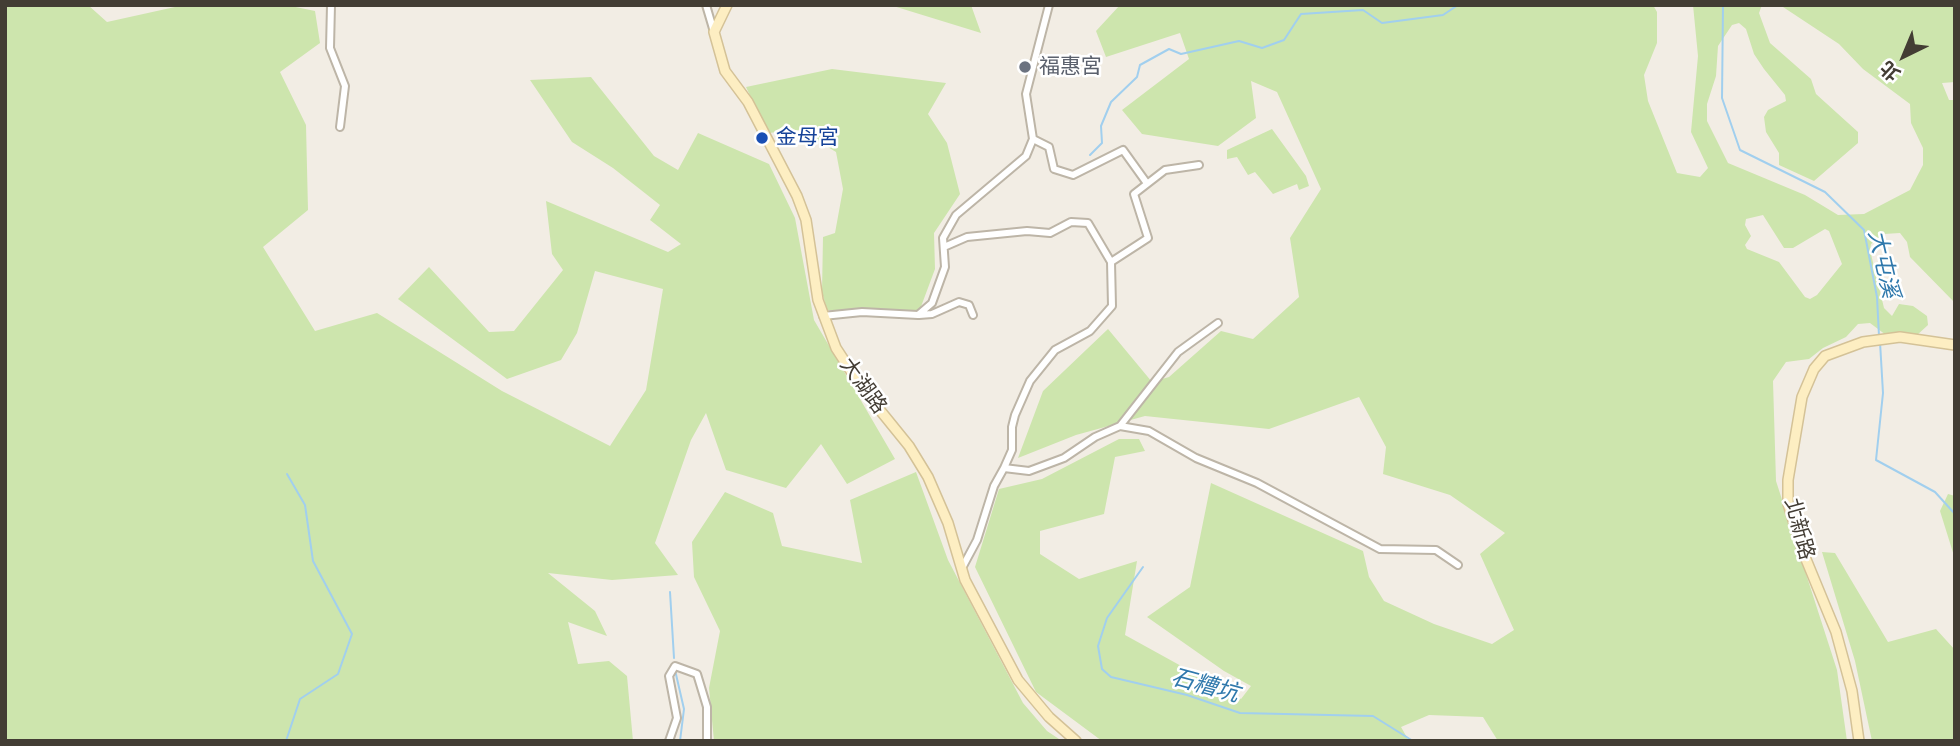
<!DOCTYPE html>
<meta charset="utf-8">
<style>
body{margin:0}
#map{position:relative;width:1960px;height:746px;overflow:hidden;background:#f2ede4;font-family:"IBM Plex Sans","Noto Sans TC",sans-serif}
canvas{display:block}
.frame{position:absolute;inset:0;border:7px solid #433d34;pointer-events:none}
.north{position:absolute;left:1869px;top:21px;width:70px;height:70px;-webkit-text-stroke:5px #fff;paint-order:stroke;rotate:223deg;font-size:19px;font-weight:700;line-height:28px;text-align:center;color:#433d34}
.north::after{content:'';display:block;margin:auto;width:24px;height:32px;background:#433d34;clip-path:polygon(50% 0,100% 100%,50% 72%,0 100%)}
</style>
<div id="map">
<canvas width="1960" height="746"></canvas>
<div class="frame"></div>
<div class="north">北</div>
</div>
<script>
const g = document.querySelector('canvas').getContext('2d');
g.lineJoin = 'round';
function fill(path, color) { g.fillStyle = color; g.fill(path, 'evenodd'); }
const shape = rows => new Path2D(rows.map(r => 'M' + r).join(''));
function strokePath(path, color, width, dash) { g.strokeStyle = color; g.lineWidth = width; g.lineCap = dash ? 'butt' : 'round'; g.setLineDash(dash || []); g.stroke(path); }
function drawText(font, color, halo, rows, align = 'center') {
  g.font = font + ' "IBM Plex Sans","Noto Sans TC",sans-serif'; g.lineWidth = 5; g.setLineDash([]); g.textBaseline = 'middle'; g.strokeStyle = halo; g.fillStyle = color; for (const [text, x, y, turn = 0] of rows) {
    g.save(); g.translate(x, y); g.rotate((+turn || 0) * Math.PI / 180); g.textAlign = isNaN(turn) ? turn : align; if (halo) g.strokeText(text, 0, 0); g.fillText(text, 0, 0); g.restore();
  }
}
const green = shape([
 [5,5,88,5,107,22,184,5,286,5,315,11,320,43,280,72,306,125,308,210,263,247,315,331,377,313,502,391,610,446,646,390,663,289,595,271,577,333,561,360,507,379,398,299,429,267,489,332,514,331,563,270,552,254,546,201,668,252,681,244,650,220,660,205,613,168,572,142,530,80,591,77,654,156,678,170,698,133,769,164,795,218,814,320,895,459,847,484,821,444,786,488,726,470,706,413,691,440,655,543,678,575,612,580,548,573,595,611,607,636,568,622,578,664,609,661,627,676,633,741,5,741],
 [890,5,971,5,981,33],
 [1120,5,1653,5,1657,12,1657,43,1644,75,1648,101,1677,173,1700,177,1708,168,1691,132,1698,56,1693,5,1762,5,1759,13,1770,43,1811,79,1816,94,1858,132,1858,143,1814,181,1779,165,1779,153,1766,132,1764,117,1768,110,1786,101,1785,95,1764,69,1754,54,1746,29,1739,23,1732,25,1718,46,1716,76,1707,104,1707,121,1728,163,1805,195,1838,215,1864,214,1910,190,1923,165,1923,148,1911,123,1910,104,1863,69,1839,44,1780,5,1955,5,1955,82,1942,83,1949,100,1955,100,1955,303,1910,257,1907,242,1900,233,1884,234,1871,244,1870,250,1884,308,1892,316,1899,304,1913,306,1927,316,1928,325,1916,336,1886,335,1870,323,1858,324,1846,337,1823,348,1809,359,1786,362,1773,381,1776,481,1837,670,1847,741,1498,741,1483,717,1429,715,1401,727,1409,741,1102,741,1036,692,975,567,999,489,1042,479,1119,439,1139,439,1145,451,1115,457,1104,514,1040,531,1040,554,1079,579,1137,561,1125,635,1241,699,1251,686,1224,671,1147,617,1190,587,1211,483,1363,551,1369,577,1384,601,1434,624,1492,644,1514,630,1480,554,1505,533,1450,495,1383,474,1386,447,1359,397,1269,429,1145,416,1076,435,1018,458,1043,391,1108,329,1152,382,1169,377,1221,331,1253,339,1299,297,1290,238,1321,189,1277,92,1251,81,1256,118,1218,146,1142,134,1122,110,1189,59,1180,33,1106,57,1096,31],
 [1763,215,1784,248,1793,248,1825,229,1829,231,1842,264,1817,295,1810,299,1805,297,1779,262,1747,249,1745,245,1751,236,1745,225,1746,219],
 [832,69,946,83,928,114,947,143,960,194,934,233,935,269,919,312,827,310,822,292,823,237,835,233,843,189,836,152,800,130,768,133,746,87],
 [1272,129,1306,176,1309,186,1299,190,1297,184,1273,194,1255,172,1248,175,1237,157,1227,159,1227,150],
 [916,472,948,560,1023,703,1047,731,1062,741,714,741,709,688,720,631,694,577,692,542,725,492,773,513,782,546,862,563,850,500],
 [1948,494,1955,496,1955,559,1940,511],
 [1822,552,1835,553,1888,642,1936,629,1955,650,1955,741,1872,741,1855,661]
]);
const stream = shape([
 [1723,5,1722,98,1740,150,1825,192,1864,230,1877,297,1879,336],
 [1090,155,1102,143,1101,126,1111,102,1137,77,1140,65,1169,49,1181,54,1239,41,1262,48,1284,40,1301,14,1363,10,1382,23,1443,15,1458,5],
 [1880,342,1883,393,1876,460,1935,492,1955,514],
 [1143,567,1107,618,1098,646,1102,669,1111,677,1187,695,1240,713,1373,716,1413,741],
 [670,592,674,658],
 [675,670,684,709,680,741],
 [286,741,300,699,338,674,352,634,313,561,305,505,287,474]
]);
const street = shape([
 [331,5,330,48,345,86,340,127],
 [706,5,714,32],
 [1033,139,1049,147,1054,169,1073,175,1123,150,1146,182],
 [944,247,967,237,1027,231,1050,233,1071,222,1088,223,1111,262,1112,306,1090,331,1055,350,1030,381,1015,415,1012,427,1012,450,1004,468],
 [1111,262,1148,238,1134,194,1165,170,1199,165],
 [919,315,932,314,959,302,969,305,973,315],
 [823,316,862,312,918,315,932,303,945,267,943,238,956,215,1026,156,1033,139,1026,94,1049,5],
 [1120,426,1178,352,1218,323],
 [962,568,977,540,994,486,1004,468,1029,471,1064,458,1095,437,1120,426,1149,431,1196,458,1257,483,1380,549,1436,550,1458,565],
 [669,741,677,718,669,676,675,666,697,674,707,707,707,741]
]);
const secondary = shape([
 [727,5,714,32,725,71,748,102,797,196,806,220,818,300,836,348,862,388,909,446,928,477,948,523,965,580,1018,680,1049,717,1076,741],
 [1859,741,1852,691,1836,632,1803,552,1788,504,1788,480,1802,397,1814,369,1825,356,1863,342,1900,337,1955,345]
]);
const markers = [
 [1025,67,7,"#6b7280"],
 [762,138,7,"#1a4fb4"]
];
const worshipNames = [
 ["福惠宮",1039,67]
];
const transitNames = [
 ["金母宮",776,138]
];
const streetNames = [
 ["大湖路",863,386,54],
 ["北新路",1799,529,75]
];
const waterNames = [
 ["大屯溪",1883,264,77],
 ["石糟坑",1205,686,15]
];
fill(green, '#cde5ad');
strokePath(stream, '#a1cfee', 2);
strokePath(street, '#bdb5a7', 10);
strokePath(secondary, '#d4c297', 12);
strokePath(street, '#fff', 6);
strokePath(secondary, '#fdeec2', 9);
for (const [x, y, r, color] of markers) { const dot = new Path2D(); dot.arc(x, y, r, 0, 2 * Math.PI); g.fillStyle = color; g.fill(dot); strokePath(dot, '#fff', 2.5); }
drawText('21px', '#5b616d', '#fff', worshipNames, 'left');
drawText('21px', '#164399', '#fff', transitNames, 'left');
drawText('21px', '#433d34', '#fff', streetNames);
drawText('italic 23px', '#3079ac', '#fff', waterNames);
</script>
